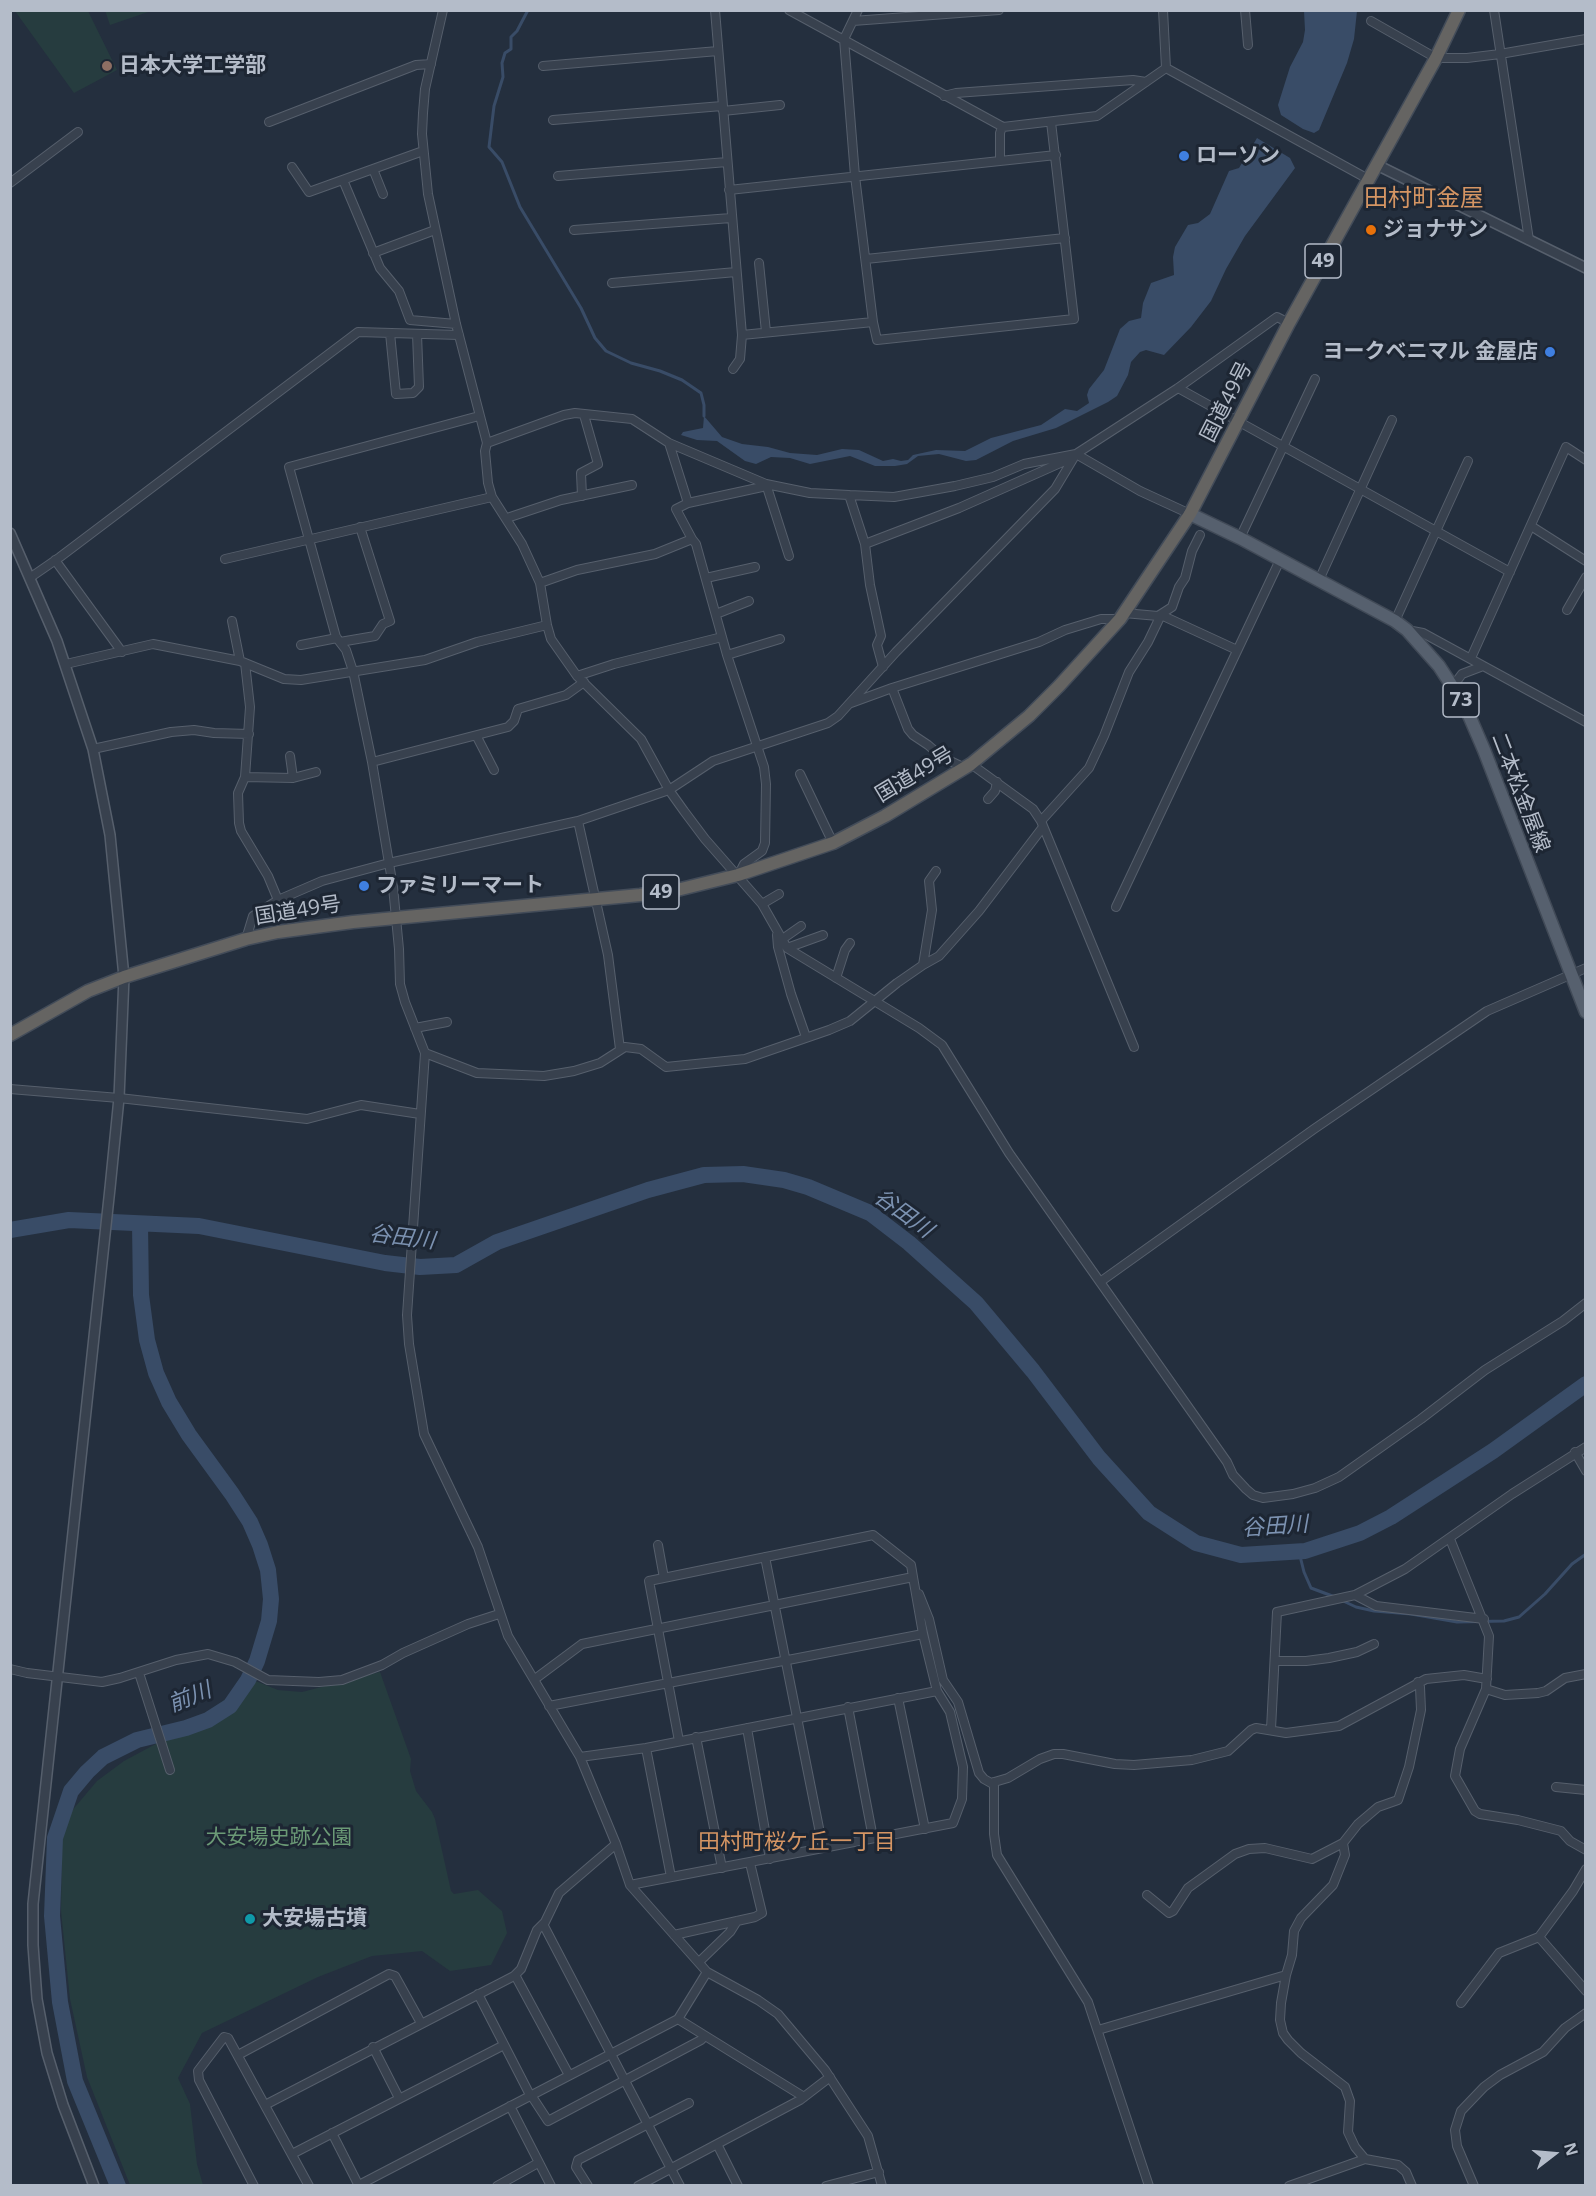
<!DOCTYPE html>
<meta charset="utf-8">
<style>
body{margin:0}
#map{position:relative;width:1596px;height:2196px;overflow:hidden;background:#242f3e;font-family:"Open Sans",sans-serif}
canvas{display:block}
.frame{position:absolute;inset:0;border:12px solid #b4bcc9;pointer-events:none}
.north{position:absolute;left:1524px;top:2124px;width:60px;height:60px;-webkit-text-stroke:4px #1d2633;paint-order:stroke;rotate:74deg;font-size:16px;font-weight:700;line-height:24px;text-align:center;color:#b4bcc9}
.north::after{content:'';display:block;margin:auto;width:21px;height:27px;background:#b4bcc9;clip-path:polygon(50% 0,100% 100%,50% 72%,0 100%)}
</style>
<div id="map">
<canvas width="1596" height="2196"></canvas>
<div class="frame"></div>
<div class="north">N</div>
</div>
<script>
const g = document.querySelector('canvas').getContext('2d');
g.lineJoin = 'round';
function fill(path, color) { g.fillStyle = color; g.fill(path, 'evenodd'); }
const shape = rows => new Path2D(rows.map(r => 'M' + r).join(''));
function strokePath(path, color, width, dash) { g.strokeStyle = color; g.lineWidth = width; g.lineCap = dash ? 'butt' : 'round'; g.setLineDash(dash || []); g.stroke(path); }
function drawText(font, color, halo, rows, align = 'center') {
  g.font = font + ' "Open Sans","Noto Sans JP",sans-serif'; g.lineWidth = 6; g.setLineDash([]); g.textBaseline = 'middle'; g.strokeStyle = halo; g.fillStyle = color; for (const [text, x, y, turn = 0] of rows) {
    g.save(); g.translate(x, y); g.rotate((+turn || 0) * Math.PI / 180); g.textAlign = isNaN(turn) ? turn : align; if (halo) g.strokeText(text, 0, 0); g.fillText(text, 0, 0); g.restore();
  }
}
const green = shape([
 [105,10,151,10,151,11,110,25],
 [15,11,88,11,117,70,74,93],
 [380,1672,411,1759,410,1771,416,1791,432,1812,435,1819,451,1891,454,1894,478,1890,502,1911,507,1933,491,1965,450,1971,422,1951,372,1956,318,1977,202,2033,178,2078,190,2104,197,2164,203,2185,130,2185,87,2077,70,1999,61,1911,62,1839,70,1813,97,1781,124,1761,178,1732,253,1680,278,1690,302,1692]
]);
const water = shape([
 [1304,11,1357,11,1354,39,1347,63,1319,130,1314,133,1303,129,1281,115,1278,105,1290,67,1303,42,1305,30],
 [1257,138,1290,158,1295,168,1245,236,1226,269,1211,301,1191,327,1164,355,1146,350,1140,352,1131,362,1128,375,1117,396,1108,402,1056,428,1013,441,976,460,966,461,939,454,918,456,907,464,895,466,875,466,850,456,810,464,790,458,771,457,756,464,745,461,717,441,697,440,681,435,683,432,703,428,704,416,722,437,742,444,768,447,790,453,817,455,842,449,859,450,883,461,893,459,901,461,908,460,913,455,936,450,965,451,991,438,1041,425,1065,409,1077,411,1089,403,1087,395,1089,389,1104,370,1120,329,1129,321,1141,318,1143,303,1151,283,1174,275,1173,257,1175,247,1188,225,1198,223,1210,214,1229,171,1239,168]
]);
const stream = shape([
 [528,10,517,31,511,37,511,49,505,53,502,63,503,77,494,106,489,147,502,162,520,207,581,308,595,338,606,351,631,363,660,371,682,380,701,393,704,405,704,416],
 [1299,1552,1304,1572,1311,1588,1335,1597],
 [1341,1600,1356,1607,1374,1611,1411,1614,1457,1622,1504,1621,1519,1617,1545,1594,1572,1564,1586,1554]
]);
const river = shape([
 [10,1230,69,1220,199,1226,385,1263,420,1267,456,1265,497,1242,648,1190,704,1175,743,1174,784,1180,808,1187,870,1213,909,1243,976,1303,1033,1371,1099,1458,1149,1513,1196,1543,1241,1555,1305,1551,1360,1533,1391,1517,1493,1451,1586,1384],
 [118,2186,75,2081,60,2002,52,1916,55,1838,71,1791,87,1772,103,1757,137,1740,186,1728,208,1720,230,1706,248,1680,257,1661,269,1621,271,1599,268,1570,260,1545,250,1522,232,1494,189,1435,169,1402,156,1373,147,1340,141,1295,140,1224]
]);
const minor = shape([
 [443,10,425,89,423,113,422,134,428,194,456,324,487,443,485,451,488,483,492,497,522,544,540,583,547,625,551,639,577,676,641,739,669,790,684,811,705,839,762,904,787,948,919,1028,942,1045,1009,1153,1227,1462,1233,1475,1246,1489,1253,1495,1263,1498,1293,1494,1315,1488,1339,1477,1421,1419,1485,1370,1563,1321,1586,1303],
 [715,10,742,335,873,322,855,176,844,39,858,10],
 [789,10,1003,127,1097,116,1166,68],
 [1163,10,1166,68],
 [1245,10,1248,45],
 [1494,10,1529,240],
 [853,21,999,10],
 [1371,21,1436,58,1467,58,1500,54,1586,39],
 [543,66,718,51],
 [1166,68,1368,179],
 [944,96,956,93,1133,80,1146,82],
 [723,111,780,105],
 [553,120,722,106],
 [269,122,416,65,431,64],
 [1000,161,1000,133,1002,127],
 [292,167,309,192,423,151],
 [373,169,383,194],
 [558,176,727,162],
 [343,180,380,268,399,291,410,320,456,324],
 [10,183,78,132],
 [729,190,1056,155],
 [574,230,731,218],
 [373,253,435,230],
 [866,259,1065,238],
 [759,263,766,332],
 [612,283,736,272],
 [873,322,877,340,1074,319,1051,122],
 [390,333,396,394,413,393,419,387,417,334],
 [733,369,740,359,742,335],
 [1178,388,1510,572],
 [479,416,289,467,336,637,346,650,353,671,372,762,393,887,399,949,400,984,405,1002,425,1053,407,1315,409,1344,424,1434,478,1547,508,1636,580,1757,616,1844,630,1885,707,1972,758,2000,778,2014,825,2070,868,2136,882,2186],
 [487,443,564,415,575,413,632,419,669,443,766,484,810,493,849,495,865,544,870,585,881,636,877,645,883,667],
 [669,443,688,503],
 [849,495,894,497,955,486,993,477,1024,464,1076,454,1140,491,1190,514],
 [582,496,581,473,598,464,584,415],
 [507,518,561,500,632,485],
 [1531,526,1586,561],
 [1240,538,1315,379],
 [692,539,676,509,688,503,762,487,766,484,789,556],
 [865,544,959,508,1067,460],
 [225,559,492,497],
 [55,560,122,652],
 [31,577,60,557,358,332,459,335],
 [706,578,755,567],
 [1319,580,1392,420],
 [540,583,577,570,655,554,692,539,696,544,727,655,764,767,766,784,765,843,762,851,744,864,739,874],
 [1567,610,1586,577],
 [1124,613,1158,616,1172,607,1179,587,1185,578,1192,551,1200,535],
 [716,614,749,601],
 [232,621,240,661],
 [1395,621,1468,461],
 [1407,630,1423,633,1586,722],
 [340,642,375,636,383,624,390,621,360,527],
 [301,645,337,638],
 [727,655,780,639],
 [1471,658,1566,447,1586,460],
 [245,663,250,707,245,777,238,793,239,823,241,831,268,876,278,900],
 [66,664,153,644,240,661,284,679,301,680,425,660,477,642,547,625],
 [577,676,614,664,722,637],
 [1453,686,1462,674,1483,666],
 [892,688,908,729,913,735,928,745,942,757,965,768],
 [851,703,892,688,1039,642,1065,630,1101,619,1119,619],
 [477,737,494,770],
 [93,749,171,732,194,730,214,733,249,734],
 [290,756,293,778],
 [372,762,508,727,514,721,518,709,566,695,584,682],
 [971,764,1033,809,1041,821,1134,1047],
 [800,774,833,843],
 [245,777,293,778,316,772],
 [988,799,995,791,997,782],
 [578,821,608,955,620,1049],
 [1041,821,1089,768,1104,736,1129,672,1148,642,1161,615,1237,650],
 [762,904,779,894],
 [1116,907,1280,560],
 [777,935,778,947,791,994,806,1037],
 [246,939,253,916,278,900,322,881,389,863,578,821,669,790,713,761,828,723,838,716,896,652,1055,489,1076,454,1178,388,1277,317,1289,323],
 [781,940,801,926],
 [787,948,823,935],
 [923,965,939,956,979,911,1043,827],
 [836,978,845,950,850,943],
 [415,1028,447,1022],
 [425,1053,477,1073,544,1076,574,1071,600,1063,625,1047,641,1049,666,1067,745,1059,829,1030,850,1021,897,983,923,965,932,910,929,881,936,871],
 [10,1089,119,1098,307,1119,361,1105,420,1114],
 [1100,1282,1314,1129,1487,1011,1586,968],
 [1575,1452,1586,1471],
 [1450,1539,1489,1636,1486,1689,1460,1749,1455,1776,1475,1811,1480,1814,1518,1820,1561,1831,1570,1841,1586,1850],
 [658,1545,664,1578],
 [765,1557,823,1848],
 [919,1594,929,1619,943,1680,958,1702,979,1773,984,1779,991,1783,1008,1778,1040,1759,1054,1754,1063,1754,1115,1764,1134,1765,1192,1760,1228,1751,1251,1730,1256,1728,1286,1733,1339,1726,1426,1679,1464,1675,1487,1679],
 [1355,1595,1376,1606,1484,1619],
 [1275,1661,1306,1661,1329,1658,1357,1652,1374,1644],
 [10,1669,27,1673,102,1682,120,1678,176,1660,208,1654,235,1662,268,1680,319,1682,342,1680,382,1665,403,1653,468,1624,499,1614],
 [139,1673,170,1770],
 [535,1679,582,1644,913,1577,923,1634,937,1691,950,1712,963,1767,962,1799,953,1823,630,1885],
 [1486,1689,1505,1695,1538,1693,1546,1691,1565,1678,1586,1674],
 [898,1698,925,1829],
 [549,1706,923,1634],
 [848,1707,873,1838],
 [747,1728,770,1859],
 [1271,1729,1277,1612,1355,1595,1405,1569,1512,1494,1586,1447],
 [696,1737,722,1868],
 [679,1741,649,1581,873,1535,911,1565,913,1577],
 [646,1748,671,1877],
 [580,1757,646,1748,937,1691],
 [994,1782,994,1834,997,1855,1088,2002,1149,2186],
 [1556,1787,1586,1790],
 [1586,1869,1573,1891,1539,1937,1586,1991],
 [1147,1895,1169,1913,1173,1911,1188,1888,1235,1854,1249,1849,1265,1848,1312,1859,1343,1843],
 [543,1924,680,2186],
 [674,1935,755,1917,762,1913,750,1863],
 [699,1962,730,1932,737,1921],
 [515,1975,569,2075],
 [1286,1975,1281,2003,1280,2020,1283,2033,1288,2040,1301,2053,1345,2087,1350,2101,1348,2132,1355,2147,1365,2159],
 [478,1994,530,2095],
 [1461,2003,1499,1953,1539,1937],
 [678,2019,804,2097],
 [1098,2030,1286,1975,1292,1955,1294,1931,1301,1918,1333,1885,1345,1855,1343,1843,1358,1824,1378,1807,1398,1800,1409,1767,1421,1710,1420,1687,1418,1682],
 [373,2047,399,2098],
 [238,2055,389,1974,395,1976,421,2023],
 [531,2095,548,2121,701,2040,705,2036],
 [265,2105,514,1976,521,1969,537,1930,545,1922,559,1893,616,1844],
 [510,2106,551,2186],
 [332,2133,359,2186],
 [717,2144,738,2186],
 [292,2154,504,2045],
 [359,2185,678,2019,707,1972],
 [254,2186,199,2080,198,2071,224,2037,228,2038,309,2186],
 [497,2186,538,2163],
 [588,2186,576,2167,578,2160,689,2103],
 [638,2186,800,2100,830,2077],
 [826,2186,879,2172],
 [1289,2186,1365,2159,1398,2165,1406,2172,1412,2186],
 [1474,2186,1457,2146,1455,2130,1461,2111,1484,2087,1500,2075,1543,2052,1565,2028,1586,2013]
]);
const tertiary = shape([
 [1377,165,1586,268],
 [10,533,57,641,93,749,110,835,124,977,119,1098,110,1188,33,1904,33,1945,37,1999,47,2053,63,2105,94,2186]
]);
const primary = shape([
 [1190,514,1240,538,1395,621,1407,630,1439,666,1465,706,1484,750,1586,1012]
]);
const trunk = shape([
 [10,1035,88,991,124,977,246,939,278,932,353,922,640,895,681,889,738,875,833,843,885,816,971,764,1029,716,1059,686,1120,619,1190,514,1289,323,1436,58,1459,10]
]);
const markers = [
 [107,66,6,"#8d6e63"],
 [1184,156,6,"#3f7fe0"],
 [1371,230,6,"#e8710a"],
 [1550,352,6,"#3f7fe0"],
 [364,886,6,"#3f7fe0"],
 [250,1919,6,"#0f9aa8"]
];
const shields = [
 [1323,261,36],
 [1461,700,36],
 [661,892,36]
];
const shieldNames = [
 ["49",1323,261],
 ["73",1461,700],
 ["49",661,892]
];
const poiNames = [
 ["日本大学工学部",119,66],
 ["ローソン",1196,156],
 ["ジョナサン",1383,230],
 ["ヨークベニマル 金屋店",1538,352,"right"],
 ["ファミリーマート",376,886],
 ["大安場古墳",262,1919]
];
const streetNames = [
 ["国道49号",1227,402,-63],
 ["国道49号",915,775,-31],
 ["二本松金屋線",1520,793,69],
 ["国道49号",298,911,-9]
];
const parkNames = [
 ["大安場史跡公園",279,1838]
];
const waterNames = [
 ["谷田川",903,1214,36],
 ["谷田川",402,1238,7],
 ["谷田川",1275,1527,-4],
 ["前川",190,1698,-22]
];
const neighbourhoodNames = [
 ["田村町桜ケ丘一丁目",797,1843]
];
const quarterNames = [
 ["田村町金屋",1424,199]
];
fill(green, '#263c3f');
fill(water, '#394c67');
strokePath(stream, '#394c67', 3);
strokePath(river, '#394c67', 16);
strokePath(minor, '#565f6c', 10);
strokePath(tertiary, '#565f6c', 12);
strokePath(primary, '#414a57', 15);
strokePath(trunk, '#434c59', 15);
strokePath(minor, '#38414e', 8);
strokePath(tertiary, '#38414e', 9);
strokePath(primary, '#56606e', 12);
strokePath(trunk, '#656462', 12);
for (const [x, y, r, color] of markers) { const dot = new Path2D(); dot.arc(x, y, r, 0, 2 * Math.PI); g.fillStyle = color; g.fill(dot); strokePath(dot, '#1d2633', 2); }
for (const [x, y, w] of shields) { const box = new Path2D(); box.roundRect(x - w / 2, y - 17, w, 34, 4.5); g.fillStyle = '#1d2633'; g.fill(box); strokePath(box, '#b4bcc9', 1.5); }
drawText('bold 20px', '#b4bcc9', null, shieldNames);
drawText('bold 21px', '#b4bcc9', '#1d2633', poiNames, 'left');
drawText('21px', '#b4bcc9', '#1d2633', streetNames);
drawText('21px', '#6b9a76', '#1d2633', parkNames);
drawText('italic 22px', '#7c92b1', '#1d2633', waterNames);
drawText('22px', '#d59563', '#1d2633', neighbourhoodNames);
drawText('24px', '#d59563', '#1d2633', quarterNames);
</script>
